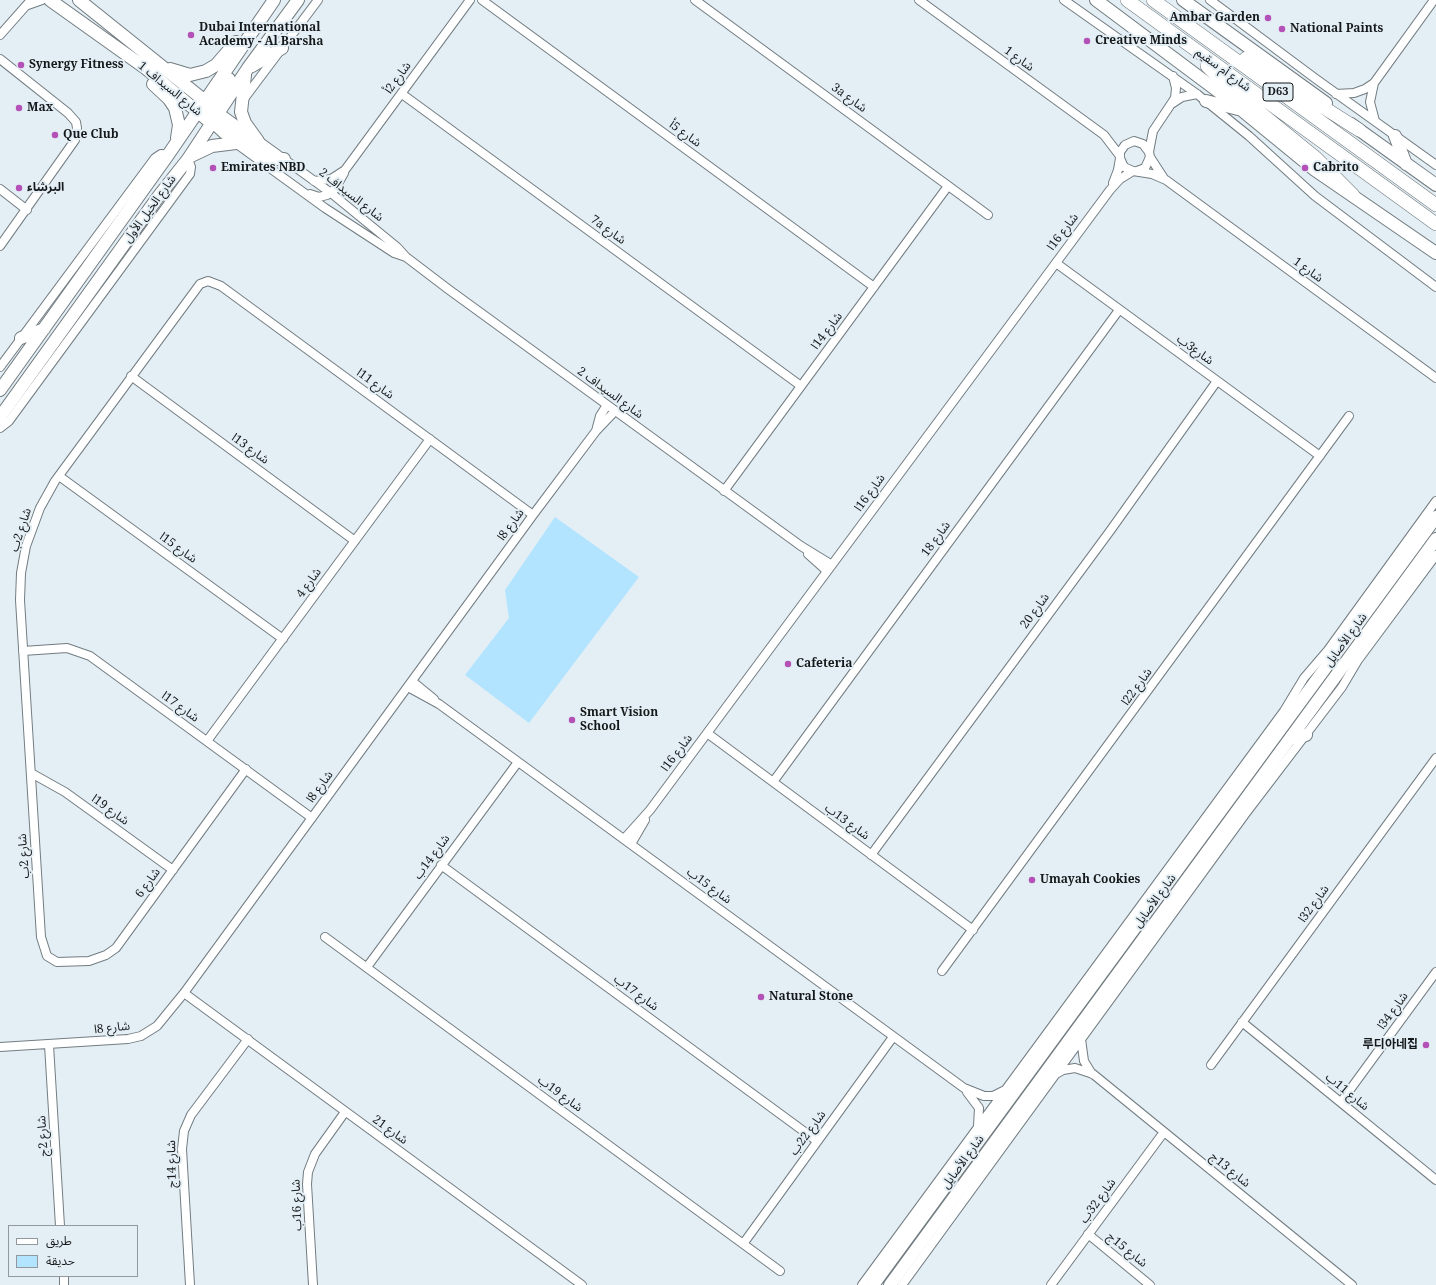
<!DOCTYPE html>
<meta charset="utf-8">
<style>
body{margin:0}
#map{position:relative;width:1436px;height:1285px;overflow:hidden;background:#e4eff5;font-family:"Noto Serif","Noto Sans Arabic",serif}
canvas{display:block}
.legend{position:absolute;left:8px;top:1225px;width:130px;height:52px;box-sizing:border-box;background:#e4eff5;border:1px solid #91999e;margin:0;padding:5px 7px;list-style:none;font-size:12px;color:#15191b}
.legend li{display:flex;align-items:center;gap:8px;height:20px}
.legend b{width:20px;border:1px solid #91999e}
</style>
<div id="map">
<canvas width="1436" height="1285"></canvas>
<ul class="legend">
<li><b style="height:5px;background:#fff"></b>طريق</li>
<li><b style="height:11px;background:#b2e4ff"></b>حديقة</li>
</ul>
</div>
<script>
const g = document.querySelector('canvas').getContext('2d');
g.lineJoin = 'round';
function fill(path, color) { g.fillStyle = color; g.fill(path, 'evenodd'); }
const shape = rows => new Path2D(rows.map(r => 'M' + r).join(''));
function strokePath(path, color, width, dash) { g.strokeStyle = color; g.lineWidth = width; g.lineCap = dash ? 'butt' : 'round'; g.setLineDash(dash || []); g.stroke(path); }
function drawText(font, color, halo, rows, align = 'center') {
  g.font = font + ' "Noto Serif","Noto Sans Arabic","Noto Sans KR",serif'; g.lineWidth = 4; g.setLineDash([]); g.textBaseline = 'middle'; g.strokeStyle = halo; g.fillStyle = color; for (const [text, x, y, turn = 0] of rows) {
    g.save(); g.translate(x, y); g.rotate((+turn || 0) * Math.PI / 180); g.textAlign = isNaN(turn) ? turn : align; if (halo) g.strokeText(text, 0, 0); g.fillText(text, 0, 0); g.restore();
  }
}
const green = shape([
 [555,517,639,577,529,723,465,675,509,618,505,590]
]);
const street = shape([
 [482,0,874,287],
 [695,0,988,215],
 [919,0,1104,135,1120,156],
 [1064,0,1197,94,1249,136,1315,196,1436,287],
 [1210,0,1316,79,1436,165],
 [28,5,42,0],
 [0,35,31,0],
 [0,59,68,113,76,122,77,128,75,140,0,246],
 [1374,83,1370,102,1375,121],
 [402,94,801,386],
 [1336,94,1354,93,1365,89,1374,83,1434,0],
 [243,100,318,0],
 [1173,103,1182,97,1197,94],
 [219,112,331,193,397,247,406,257,448,289,801,546,832,565],
 [211,123,223,134,325,208,394,253,406,257],
 [1149,152,1153,131,1175,98,1176,88,1173,76],
 [1150,157,1163,177],
 [1137,171,1145,168,1150,157,1149,152,1143,144,1134,141,1125,145,1120,152,1120,158,1124,167,1133,171,1152,174,1166,180,1436,378],
 [314,181,331,179,345,170,470,0],
 [1113,183,1118,170,1120,158],
 [0,189,27,210],
 [310,194,319,197,327,195,335,189,344,173],
 [1056,263,1320,456],
 [0,367,155,158,161,154,168,155],
 [131,376,355,541],
 [0,428,9,421,190,174,191,167,188,159],
 [596,431,600,416,607,405],
 [59,476,283,639],
 [724,491,948,186],
 [808,554,827,571],
 [23,651,67,648,90,656,312,818],
 [412,681,434,699],
 [408,687,439,704,964,1088,984,1096,993,1096,1003,1091],
 [707,733,973,930],
 [207,741,430,439],
 [246,769,116,948,106,955,89,961,57,962,47,956,41,937,20,600,21,573,26,546,40,508,55,481,200,284,208,281,221,286,533,515],
 [31,773,65,792,173,870],
 [773,782,1119,310],
 [624,839,650,810,1110,190,1120,179,1133,171],
 [631,844,645,820],
 [871,855,1110,531,1217,381],
 [441,865,817,1141],
 [325,937,780,1271],
 [367,967,518,762],
 [942,971,1349,416],
 [184,993,582,1285],
 [1242,1022,1436,1180],
 [1081,1039,1084,1061,1092,1074],
 [49,1045,60,1226],
 [0,1047,128,1039,141,1036,157,1026,184,993,533,515,596,431,615,411],
 [1211,1065,1436,758],
 [1056,1074,1063,1070,1075,1068,1093,1074,1352,1285],
 [967,1092,979,1108,978,1126],
 [1341,1102,1436,972],
 [1088,1234,1150,1285],
 [743,1244,893,1037],
 [64,1276,64,1285],
 [190,1285,182,1149,184,1131,191,1115,248,1039],
 [313,1285,307,1184,308,1172,315,1154,345,1112],
 [862,1285,1284,711,1304,678,1328,650,1436,501],
 [902,1285,1246,813,1342,687,1358,660,1436,555],
 [1051,1285,1164,1132]
]);
const secondary = shape([
 [50,0,144,67,211,123],
 [79,0,210,105],
 [1096,0,1227,98,1315,170,1436,253],
 [1183,0,1326,103],
 [252,66,282,48],
 [170,69,190,75,206,71,216,65,236,42],
 [245,75,241,112,245,123,258,141],
 [153,84,169,99,175,108,179,125,177,138],
 [1206,101,1238,109],
 [210,112,261,153,275,159,284,159],
 [210,114,212,106,229,79],
 [1351,124,1436,185],
 [1395,136,1406,164],
 [191,156,212,146,236,143],
 [21,338,44,329],
 [0,390,168,155,274,0],
 [0,417,158,197,188,159,248,68,298,0],
 [1290,739,1306,735],
 [873,1285,1436,517],
 [890,1285,1436,539]
]);
const primary = shape([
 [1127,0,1436,224],
 [1153,0,1436,205],
 [1246,58,1359,130],
 [1207,66,1225,84,1316,158,1353,195]
]);
const markers = [
 [1268,18,4,"#b451b7"],
 [1282,29,4,"#b451b7"],
 [191,35,4,"#b451b7"],
 [1087,41,4,"#b451b7"],
 [21,65,4,"#b451b7"],
 [19,108,4,"#b451b7"],
 [55,135,4,"#b451b7"],
 [213,168,4,"#b451b7"],
 [1305,168,4,"#b451b7"],
 [19,188,4,"#b451b7"],
 [788,664,4,"#b451b7"],
 [572,720,4,"#b451b7"],
 [1032,880,4,"#b451b7"],
 [761,997,4,"#b451b7"],
 [1426,1045,4,"#b451b7"]
];
const shields = [
 [1278,92,30]
];
const shieldNames = [
 ["D63",1278,92]
];
const poiNames = [
 ["Ambar Garden",1260,18,"right"],
 ["Dubai International",199,28],
 ["Academy - Al Barsha",199,42],
 ["National Paints",1290,29],
 ["Creative Minds",1095,41],
 ["Synergy Fitness",29,65],
 ["Max",27,108],
 ["Que Club",63,135],
 ["Emirates NBD",221,168],
 ["Cabrito",1313,168],
 ["البرشاء",27,188],
 ["Cafeteria",796,664],
 ["Smart Vision",580,713],
 ["School",580,727],
 ["Umayah Cookies",1040,880],
 ["Natural Stone",769,997],
 ["루디아네집",1418,1045,"right"]
];
const streetNames = [
 ["شارع 1",1019,59,36],
 ["شارع أم سقيم",1223,70,36],
 ["شارع 2أ",398,78,-54],
 ["شارع السيداف 1",170,89,39],
 ["3a شارع",849,98,36],
 ["شارع 5أ",685,134,36],
 ["شارع السيداف 2",351,195,38],
 ["شارع الخيل الأول",150,209,-54],
 ["7a شارع",608,230,36],
 ["شارع 16ا",1063,232,-53],
 ["شارع 1",1308,270,36],
 ["شارع 14ا",827,331,-53],
 ["شارع3ب",1195,350,36],
 ["شارع 11ا",375,384,36],
 ["شارع السيداف 2",610,393,36],
 ["شارع 13ا",250,449,36],
 ["شارع 16ا",870,493,-54],
 ["شارع 8ا",511,525,-54],
 ["شارع 2ب",21,530,-72],
 ["شارع 18",936,539,-54],
 ["شارع 15ا",178,548,36],
 ["شارع 4",309,583,-54],
 ["شارع 20",1035,611,-54],
 ["شارع الأصايل",1346,640,-54],
 ["شارع 22ا",1137,687,-54],
 ["شارع 17ا",180,707,36],
 ["شارع 16ا",677,753,-53],
 ["شارع 8ا",320,787,-54],
 ["شارع 19ا",110,810,36],
 ["شارع 13ب",847,822,36],
 ["شارع 2ب",24,856,-94],
 ["شارع 14ب",432,857,-54],
 ["شارع 6",148,883,-54],
 ["شارع 15ب",709,886,36],
 ["شارع الأصايل",1155,901,-54],
 ["شارع 32ا",1314,904,-54],
 ["شارع 17ب",636,993,36],
 ["شارع 34ا",1393,1011,-54],
 ["شارع 8ا",112,1028,-6],
 ["شارع 11ب",1347,1092,39],
 ["شارع 19ب",560,1094,36],
 ["شارع 21",390,1130,36],
 ["شارع 22ب",808,1133,-54],
 ["شارع 2ج",43,1136,-94],
 ["شارع الأصايل",963,1162,-54],
 ["شارع 14ج",172,1164,-91],
 ["شارع 13ج",1230,1170,39],
 ["شارع 32ب",1098,1201,-54],
 ["شارع 16ب",297,1205,-92],
 ["شارع 15ج",1127,1250,39]
];
fill(green, '#b2e4ff');
strokePath(street, '#727c81', 10);
strokePath(secondary, '#727c81', 14);
strokePath(primary, '#727c81', 14);
strokePath(street, '#fff', 8);
strokePath(secondary, '#fff', 12);
strokePath(primary, '#fff', 13);
for (const [x, y, r, color] of markers) { const dot = new Path2D(); dot.arc(x, y, r, 0, 2 * Math.PI); g.fillStyle = color; g.fill(dot); strokePath(dot, '#e4eff5', 1.5); }
for (const [x, y, w] of shields) { const box = new Path2D(); box.roundRect(x - w / 2, y - 9, w, 18, 3); g.fillStyle = '#e4eff5'; g.fill(box); strokePath(box, '#15191b', 1); }
drawText('bold 11px', '#15191b', null, shieldNames);
drawText('bold 12px', '#15191b', '#e4eff5', poiNames, 'left');
drawText('12px', '#15191b', '#e4eff5', streetNames);
</script>
